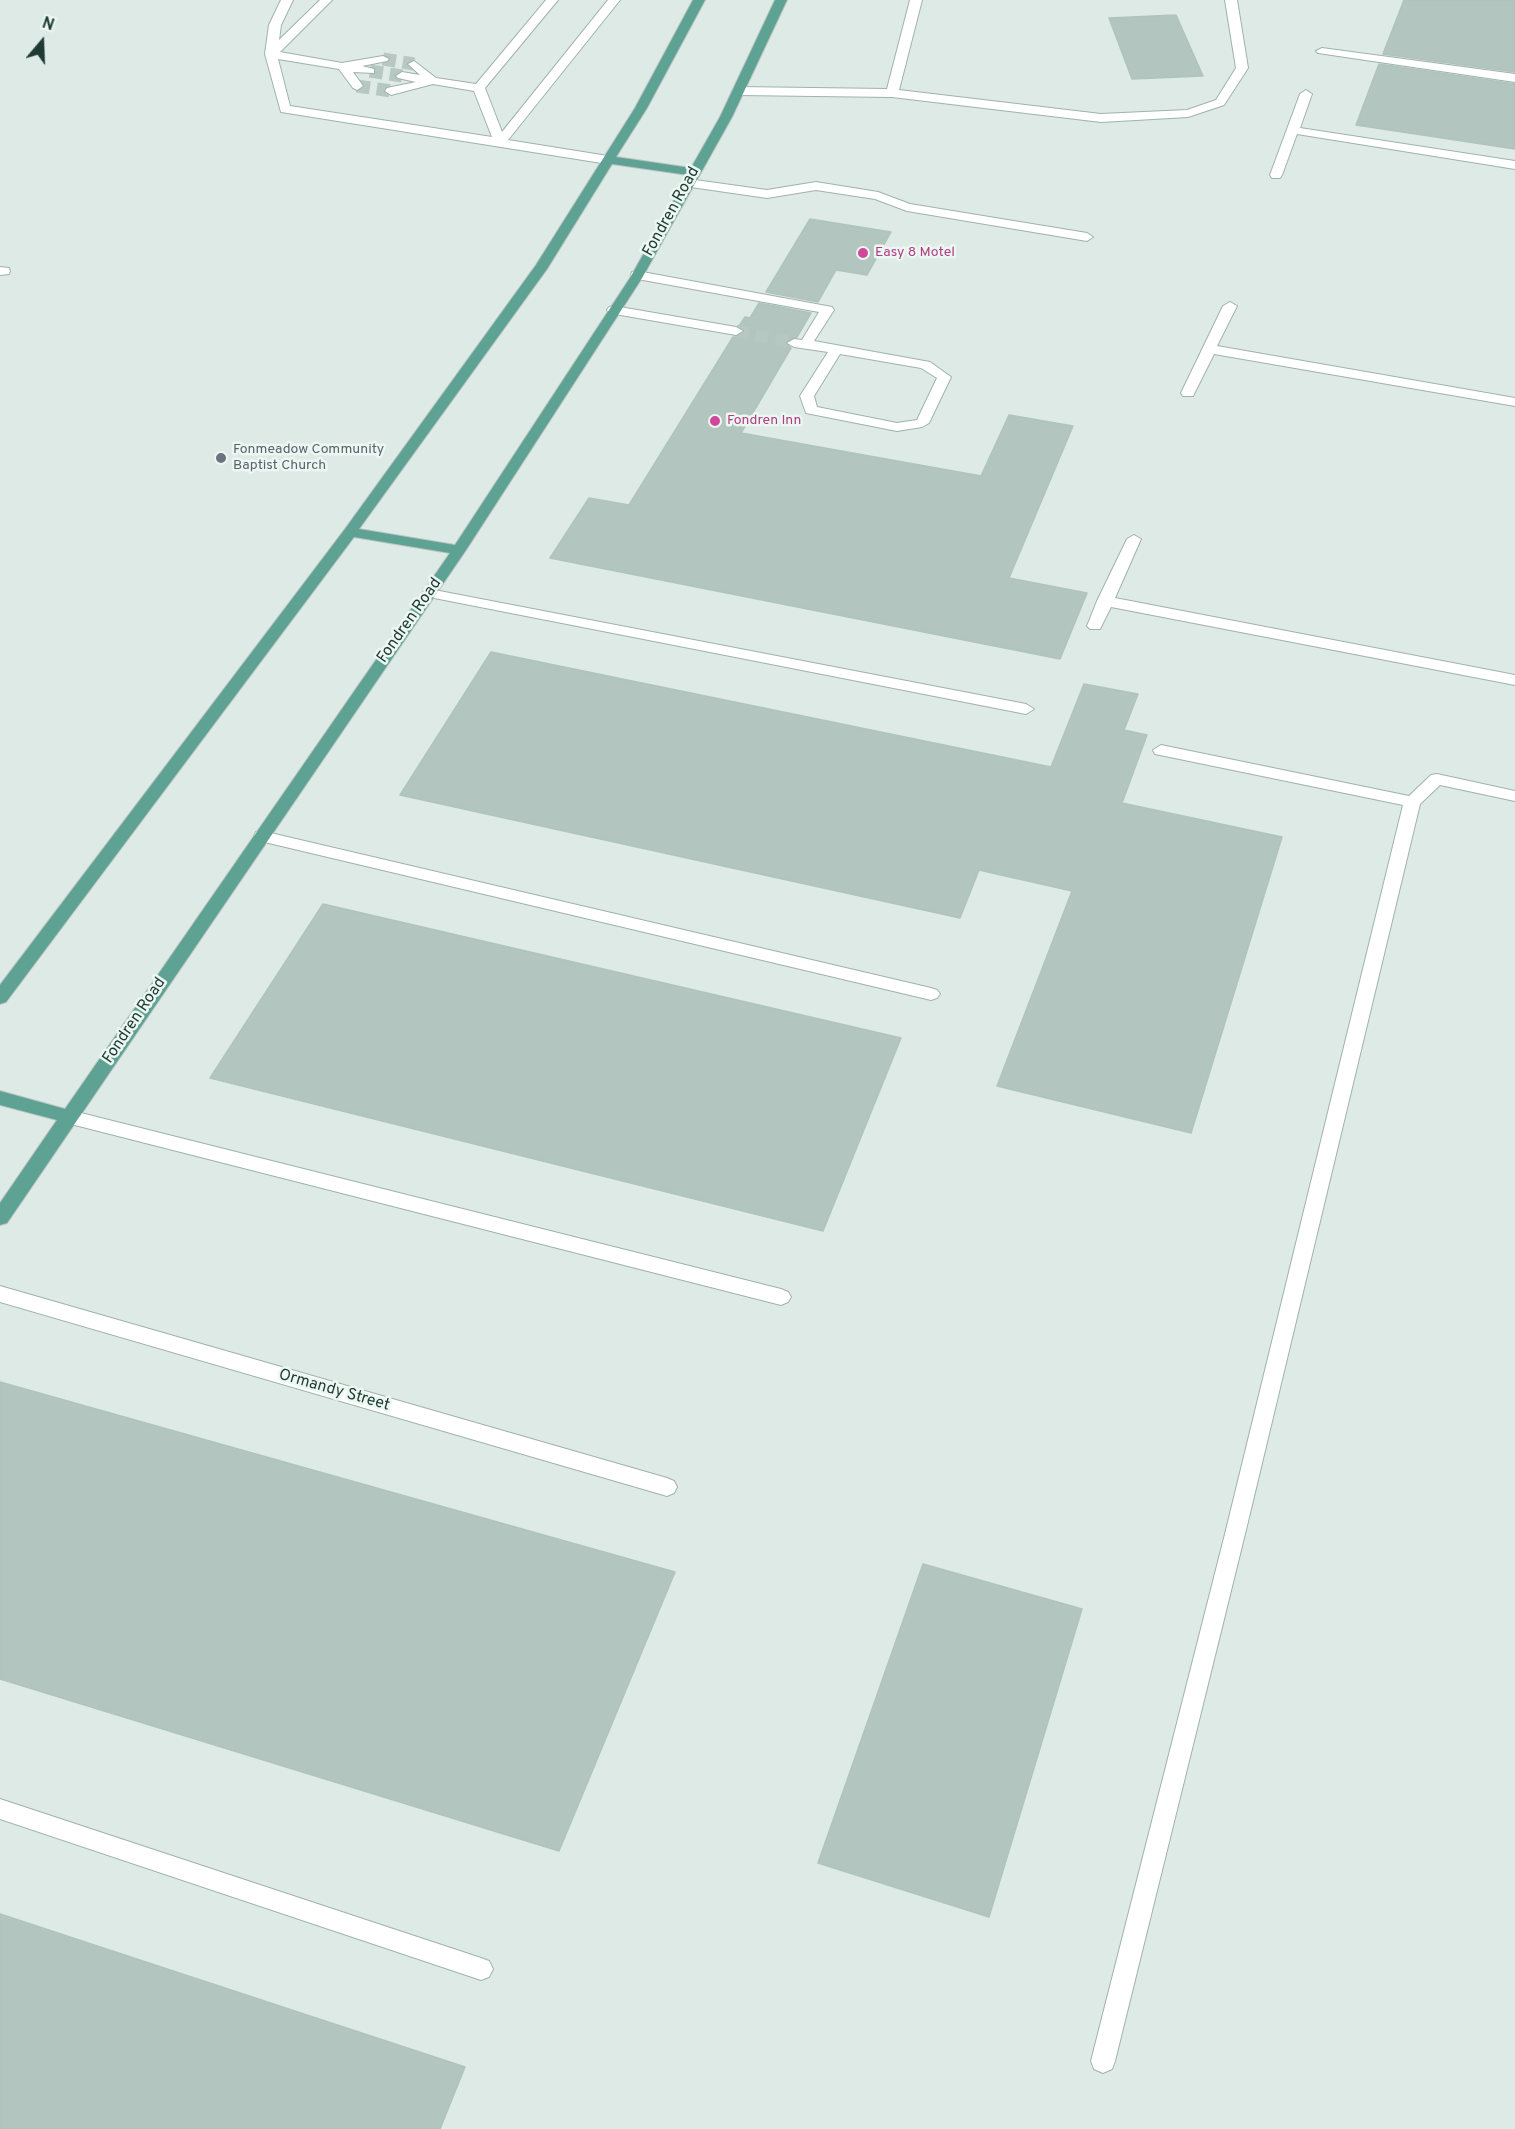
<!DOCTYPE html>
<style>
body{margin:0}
#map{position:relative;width:1515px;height:2129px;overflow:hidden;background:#ddeae5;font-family:Overpass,sans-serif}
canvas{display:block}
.north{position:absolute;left:12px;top:12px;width:60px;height:60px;-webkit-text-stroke:4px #edf7f2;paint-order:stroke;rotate:19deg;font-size:16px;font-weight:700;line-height:24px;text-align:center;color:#1e3a33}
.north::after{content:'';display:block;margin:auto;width:21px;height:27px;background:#1e3a33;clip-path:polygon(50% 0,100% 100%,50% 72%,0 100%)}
</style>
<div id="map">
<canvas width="1515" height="2129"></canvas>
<div class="north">N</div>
</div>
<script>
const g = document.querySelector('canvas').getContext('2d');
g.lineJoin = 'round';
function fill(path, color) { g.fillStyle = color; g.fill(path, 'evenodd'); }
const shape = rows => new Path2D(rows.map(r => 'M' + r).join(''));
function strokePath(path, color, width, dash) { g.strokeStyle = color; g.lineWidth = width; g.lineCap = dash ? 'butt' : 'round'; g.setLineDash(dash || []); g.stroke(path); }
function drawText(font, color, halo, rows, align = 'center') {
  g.font = font + ' Overpass,sans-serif'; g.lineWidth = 5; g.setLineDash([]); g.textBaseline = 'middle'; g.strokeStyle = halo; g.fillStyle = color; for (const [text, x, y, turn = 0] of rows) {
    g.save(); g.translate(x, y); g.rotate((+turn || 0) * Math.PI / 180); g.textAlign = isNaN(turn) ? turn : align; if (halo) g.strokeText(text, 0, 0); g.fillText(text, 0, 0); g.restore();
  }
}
const building = shape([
 [1404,0,1515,0,1515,72,1383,54,1404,0],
 [1176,15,1203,76,1132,79,1109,18,1176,15],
 [1379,64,1515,84,1515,149,1356,125,1379,64],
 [810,219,891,232,867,275,836,270,818,302,766,292,810,219],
 [759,303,811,313,797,337,785,342,791,348,741,433,981,476,1009,415,1073,426,1009,578,1087,593,1060,659,550,558,589,498,629,505,733,337,737,337,745,332,739,326,745,317,750,318,759,303],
 [491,652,1051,767,1084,684,1138,694,1124,730,1147,735,1122,803,1282,837,1191,1133,997,1086,1072,891,979,870,960,918,400,795,491,652],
 [323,904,901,1038,823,1231,210,1078,323,904],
 [0,1382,675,1572,559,1851,0,1679,0,1382],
 [923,1564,1082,1609,989,1917,818,1863,923,1564],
 [0,1914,465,2067,440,2129,0,2129,0,1914]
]);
const minorTunnel = shape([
 [383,59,414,64],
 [370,71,402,76],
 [357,86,391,91],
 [736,331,794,343]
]);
const minor = shape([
 [281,0,293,0,281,25,279,40,320,0,332,0,280,52,342,63,383,56,389,59,387,61,362,66,374,69,374,73,353,72,363,86,357,90,353,88,339,69,278,59,290,106,492,137,474,91,433,84,391,95,385,91,387,88,416,82,398,78,396,76,402,72,420,75,408,64,414,61,436,78,476,84,546,0,558,0,485,88,502,132,608,0,620,0,508,140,608,156,614,160,608,164,281,112,265,54,269,25,281,0],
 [910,0,922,0,899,90,1101,114,1187,110,1216,100,1236,68,1225,0,1237,0,1248,68,1224,105,1188,117,1101,122,892,97,738,95,732,91,738,87,887,89,910,0],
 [1322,48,1515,74,1515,82,1318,53,1316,51,1322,48],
 [1306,90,1312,94,1300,128,1515,161,1515,169,1297,134,1282,175,1280,178,1272,178,1270,175,1300,94,1306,90],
 [688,179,767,190,816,182,878,192,910,204,1087,233,1093,237,1087,241,907,211,875,199,816,190,767,198,684,186,682,183,688,179],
 [0,267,9,268,10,271,9,274,0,275,0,267],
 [637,271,832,307,834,310,814,341,930,362,951,377,929,423,922,427,897,431,806,413,800,396,828,352,794,347,787,343,794,339,802,340,819,312,632,278,631,275,632,272,637,271],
 [840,354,921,368,937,378,917,420,897,423,817,407,814,396,840,354],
 [1230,302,1237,306,1217,346,1515,398,1515,406,1214,354,1193,396,1183,396,1181,393,1223,306,1230,302],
 [614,306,736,327,743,331,736,335,609,313,607,310,609,307,614,306],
 [1134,535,1141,539,1115,598,1515,675,1515,685,1111,607,1100,629,1090,629,1087,626,1097,601,1127,539,1134,535],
 [429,589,1026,704,1034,709,1026,714,424,596,422,593,429,589],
 [1161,745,1409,796,1431,775,1437,774,1515,791,1515,801,1440,785,1420,804,1245,1534,1115,2061,1112,2069,1103,2073,1094,2069,1091,2061,1225,1534,1403,805,1155,754,1153,750,1161,745],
 [262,831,931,988,937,990,940,994,937,998,931,1000,256,840,254,836,256,832,262,831],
 [69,1110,781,1289,788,1292,791,1297,788,1302,781,1305,63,1122,60,1117,63,1112,69,1110],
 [0,1286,667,1478,674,1481,677,1487,674,1493,667,1496,0,1302,0,1286],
 [0,1799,481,1958,489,1961,493,1969,489,1977,481,1980,0,1819,0,1799]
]);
const major = shape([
 [693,0,705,0,647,108,616,157,691,168,720,117,775,0,787,0,732,117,642,278,466,550,7,1223,0,1225,0,1203,57,1120,0,1105,0,1091,65,1109,450,553,354,537,6,1002,0,1004,0,985,345,529,536,265,635,108,693,0],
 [612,164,688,175,630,278,455,545,359,529,547,269,612,164]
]);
const markers = [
 [863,253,6,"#d1479c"],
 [715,421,6,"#d1479c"],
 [221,458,6,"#6b7280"]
];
const farHotelnames = [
 ["Easy 8 Motel",875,253],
 ["Fondren Inn",727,421]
];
const farWorshipnames = [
 ["Fonmeadow Community",233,450],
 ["Baptist Church",233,466]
];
const streetNames = [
 ["Fondren Road",672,212,-61],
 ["Fondren Road",410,621,-55],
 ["Fondren Road",135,1021,-56],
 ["Ormandy Street",334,1391,16]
];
fill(building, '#b2c5be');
strokePath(building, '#afc4bc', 1.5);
strokePath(minorTunnel, '#b7c7c1', 13, [13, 7]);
strokePath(minor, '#a0b2ac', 2);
strokePath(major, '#bcc4c2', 2);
fill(minor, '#fff');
fill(major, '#5ea294');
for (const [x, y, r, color] of markers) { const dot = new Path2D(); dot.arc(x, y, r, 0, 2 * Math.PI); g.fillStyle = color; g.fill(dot); strokePath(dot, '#edf7f2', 2); }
drawText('14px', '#b23c85', '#edf7f2', farHotelnames, 'left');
drawText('14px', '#5b616d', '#edf7f2', farWorshipnames, 'left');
drawText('16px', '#1e3a33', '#edf7f2', streetNames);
</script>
